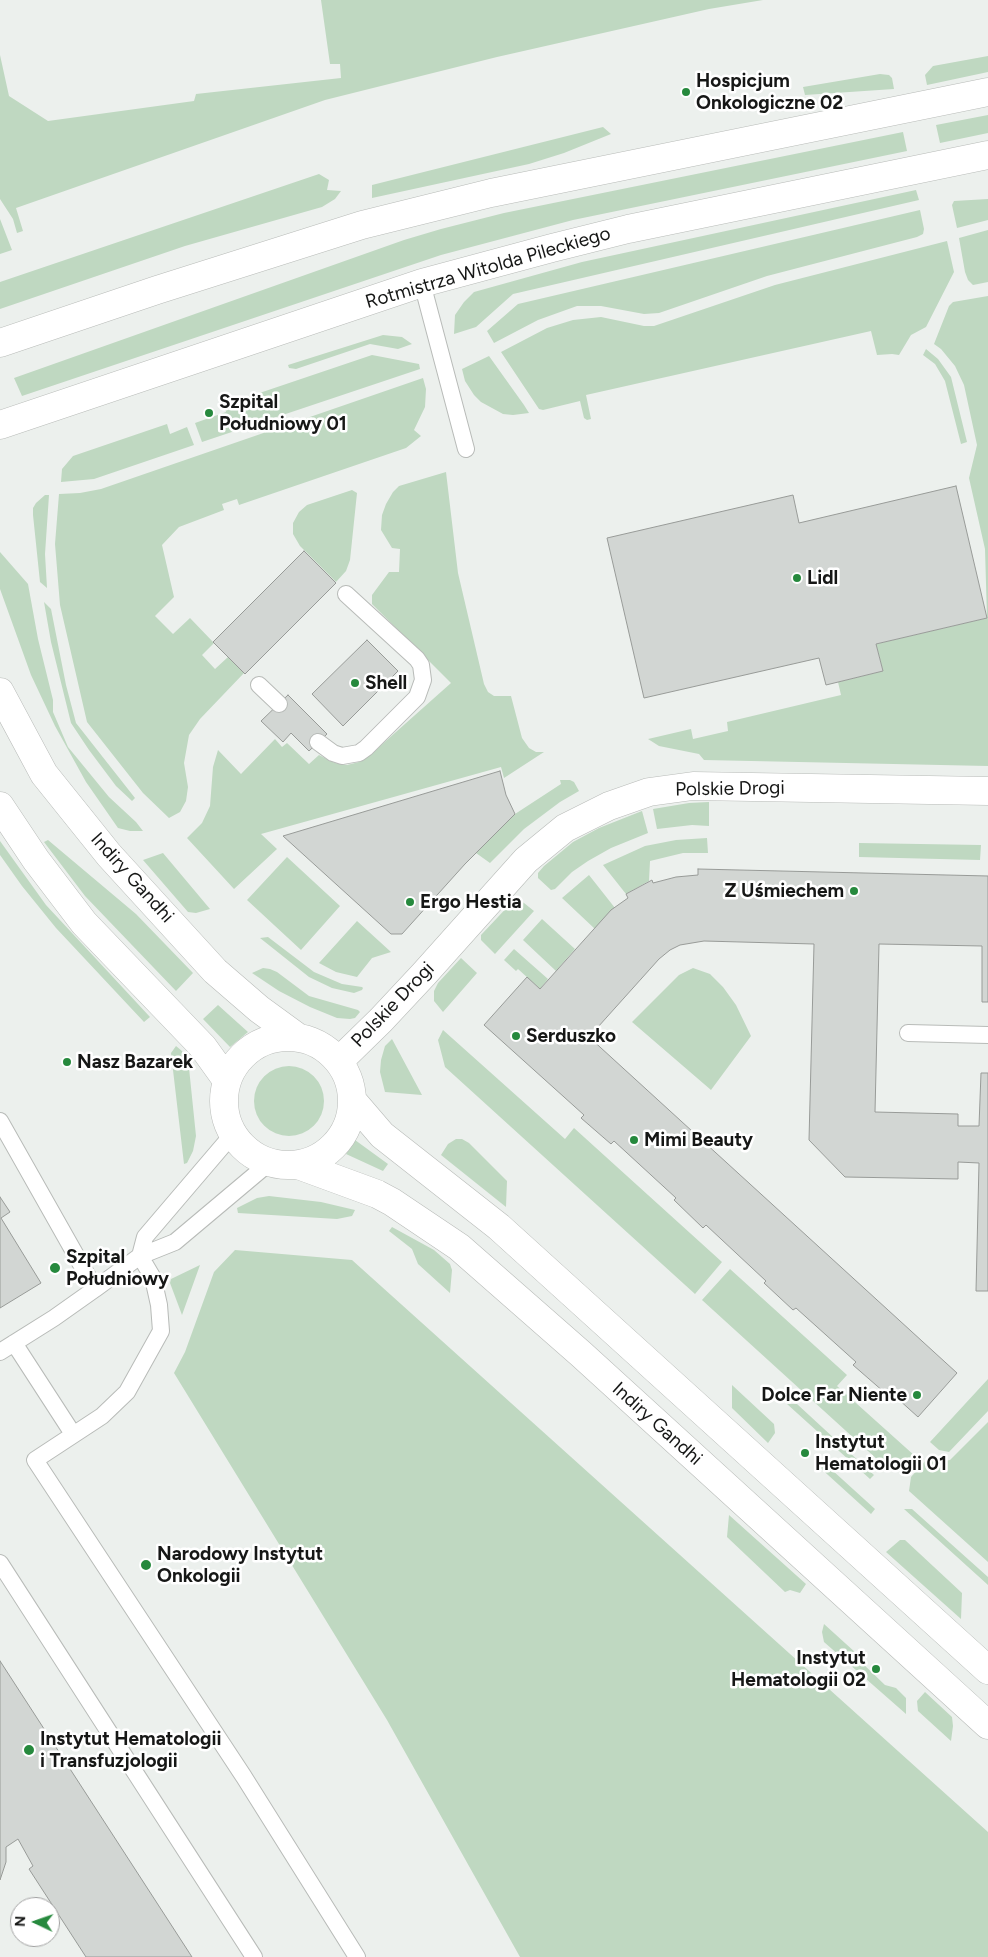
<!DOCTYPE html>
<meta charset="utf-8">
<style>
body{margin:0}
#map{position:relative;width:988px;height:1957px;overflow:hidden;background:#ecf0ed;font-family:Figtree,sans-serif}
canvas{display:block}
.north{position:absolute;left:10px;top:1897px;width:50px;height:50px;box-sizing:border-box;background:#fff;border:1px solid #a2a2a2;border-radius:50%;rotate:273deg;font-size:14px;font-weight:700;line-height:20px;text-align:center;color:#161716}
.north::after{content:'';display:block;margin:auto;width:18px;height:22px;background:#26893d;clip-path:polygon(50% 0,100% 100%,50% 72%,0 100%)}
</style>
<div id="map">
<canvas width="988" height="1957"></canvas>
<div class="north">N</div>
</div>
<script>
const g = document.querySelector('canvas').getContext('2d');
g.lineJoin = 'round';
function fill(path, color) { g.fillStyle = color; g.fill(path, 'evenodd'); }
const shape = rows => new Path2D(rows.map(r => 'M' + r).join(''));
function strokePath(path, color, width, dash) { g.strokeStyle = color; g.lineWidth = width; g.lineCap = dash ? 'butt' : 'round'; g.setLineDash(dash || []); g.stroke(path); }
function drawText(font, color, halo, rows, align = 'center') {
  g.font = font + ' Figtree,sans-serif'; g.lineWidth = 5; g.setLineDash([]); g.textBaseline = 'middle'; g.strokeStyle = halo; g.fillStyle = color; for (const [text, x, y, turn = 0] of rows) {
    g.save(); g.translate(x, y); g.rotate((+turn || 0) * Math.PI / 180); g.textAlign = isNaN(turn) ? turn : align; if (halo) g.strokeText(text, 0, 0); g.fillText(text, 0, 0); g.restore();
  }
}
const green = shape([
 [321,0,763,0,709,9,497,57,325,100,16,208,23,231,17,233,13,219,0,199,0,55,9,96,48,121,194,101,196,94,341,78,340,64,330,64],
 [988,56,988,72,927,85,925,75,933,66],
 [880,74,889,75,892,78,894,89,805,95,803,87],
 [988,115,988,133,940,143,936,125],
 [603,127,611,134,564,153,529,164,372,198,372,185],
 [903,132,907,151,573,220,441,255,22,396,14,378,404,240,441,229,504,213],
 [319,174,329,180,327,190,341,191,335,199,322,207,185,246,0,309,0,282],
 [916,190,919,200,513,294,476,327,454,334,455,315,464,302,474,292,582,262],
 [988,199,988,220,957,228,952,205,954,201],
 [920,210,924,229,923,234,917,237,767,276,659,313,644,314,601,306,577,306,538,320,494,343,487,331,518,304],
 [0,219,12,250,0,254],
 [988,230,988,282,973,285,968,280,965,272,959,238],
 [947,241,954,272,926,327,911,335,899,355,892,354,877,355,871,331,586,395,591,419,587,420,584,418,580,401,543,410,539,409,501,352,547,328,573,320,601,317,644,326,654,326,775,285],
 [988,296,988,766,704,760,699,754,659,746,648,739,691,729,693,739,728,731,727,722,841,695,838,682,883,671,876,644,987,618,985,549,969,478,977,445,964,385,955,366,941,349,934,344,949,306,953,302],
 [383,335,402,337,412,344,398,349,370,344,296,369,289,368,288,365],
 [926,349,938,359,951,377,967,442,961,444,945,381,935,364,923,355],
 [372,355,419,364,420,369,202,442,195,423,226,412,224,405],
 [489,356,524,405,529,413,513,415,503,414,481,402,474,395,465,381,462,369],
 [423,378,426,389,425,407,414,430,421,436,406,448,239,505,237,499,222,504,224,510,179,527,162,545,174,597,155,616,173,634,190,618,214,643,202,655,215,669,228,657,244,673,200,719,189,735,184,763,188,787,186,801,180,812,169,818,143,793,87,722,60,605,55,544,59,494,80,493,101,489],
 [167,424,170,434,187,427,194,445,94,479,61,482,62,469,73,456],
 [446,472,458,573,484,684,488,692,494,696,511,696,522,738,529,748,536,752,544,752,504,778,501,767,261,834,277,849,234,889,187,838,202,823,210,806,213,767,218,750,241,774,275,739,282,747,287,743,309,764,319,755,335,763,347,765,359,762,369,756,451,683,372,604,372,595,389,572,399,572,400,549,392,548,381,530,382,515,386,504,393,492,399,486],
 [352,490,357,493,350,560,346,571,336,582,300,546,293,534,293,523,299,512,307,505],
 [45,495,49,495,45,554,47,588,40,582,33,515,33,508,36,503],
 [0,552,28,584,38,639,53,700,53,712,68,747,109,797,136,822,143,831,130,831,118,828,86,782,55,726,31,675,0,589],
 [44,602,51,609,66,685,76,723,135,798,132,801,116,786,89,750,71,723,51,642],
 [560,780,570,780,574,782,579,791,560,802,524,829,490,863,476,853,515,814,561,784],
 [709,802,709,826,692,825,657,829,653,809,689,803],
 [642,811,648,833,611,848,588,861,572,872,555,889,551,890,538,878,538,873,544,866,573,842,599,828],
 [707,838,708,853,683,853,650,861,649,881,626,894,603,865,645,846,676,840],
 [48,840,136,914,193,973,176,991,85,896,44,842],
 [0,841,46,905,150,1017,144,1022,56,928,22,886,0,855],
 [859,843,981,845,980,860,859,857],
 [163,853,210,909,196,913,188,912,143,860],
 [287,857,340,906,301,950,247,900],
 [589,875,615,908,595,929,562,898],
 [519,899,534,911,495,954,481,940,481,935,514,900],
 [542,919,575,949,556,971,523,940],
 [357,921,391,952,372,958,357,977,336,972,319,963],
 [268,937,314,972,342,984,362,987,363,988,362,990,354,993,332,988,309,977,260,938],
 [514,949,548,979,540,989,518,969,516,971,504,960],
 [461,958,477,973,443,1012,434,1001,434,991,438,983],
 [263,968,270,969,277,972,309,996,358,1010,360,1012,355,1018,350,1019,337,1018,310,1007,279,991,252,973],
 [693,968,710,974,723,987,736,1005,751,1036,711,1090,632,1022,679,975],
 [218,1005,248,1032,230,1047,203,1019],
 [443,1030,565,1139,574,1128,722,1262,695,1294,445,1067,438,1040],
 [392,1039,422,1095,385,1092,380,1072,381,1060,385,1046],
 [176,1046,182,1051,189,1068,196,1136,193,1151,187,1163,184,1164,171,1053],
 '254 1101a35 35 0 1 1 70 0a35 35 0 1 1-70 0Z',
 [456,1139,462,1139,469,1143,507,1181,506,1207,441,1155,448,1144],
 [355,1140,388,1164,383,1171,346,1154],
 [269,1196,321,1202,355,1210,352,1216,337,1219,238,1213,237,1208,257,1198],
 [392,1227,434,1250,450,1264,452,1270,450,1293,418,1264,412,1249,389,1231],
 [235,1250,352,1260,988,1832,988,1957,520,1957,387,1720,174,1373,185,1352,214,1272],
 [200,1265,182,1315,170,1283,171,1279],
 [730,1269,847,1375,837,1386,915,1456,902,1469,890,1471,702,1300],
 [988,1379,988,1411,949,1452,939,1450,930,1442],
 [732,1385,774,1424,775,1433,768,1443,732,1408],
 [787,1404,797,1404,874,1475,870,1479],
 [988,1422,988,1562,909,1491,911,1477,927,1459,939,1462,950,1460],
 [821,1460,875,1509,871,1514,817,1465],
 [904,1509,912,1509,988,1577,988,1585],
 [729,1515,806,1584,800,1593,790,1590,785,1592,727,1537],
 [900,1540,905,1540,962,1593,961,1619,886,1552],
 [824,1624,856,1653,860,1661,885,1685,896,1688,906,1698,906,1714,824,1642,822,1632],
 [925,1692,952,1717,953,1726,951,1741,918,1711,917,1701]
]);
const building = shape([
 [956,486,987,618,876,644,883,671,826,685,819,658,644,698,607,538,793,495,799,523,956,486],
 [304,551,336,583,245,674,213,642,304,551],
 [367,640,398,671,343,726,312,694,367,640],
 [288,695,327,734,309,751,291,733,283,742,261,721,288,695],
 [500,771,506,795,515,814,465,864,402,934,391,934,283,836,500,771],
 [698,869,988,876,988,1002,982,1002,982,946,879,944,875,1112,958,1114,958,1126,979,1126,981,1073,988,1073,988,1291,976,1291,979,1163,958,1162,958,1179,845,1177,809,1140,814,944,704,941,680,945,670,950,659,959,589,1037,957,1373,918,1417,887,1389,884,1392,853,1365,856,1362,796,1308,793,1310,764,1283,766,1281,706,1225,703,1228,674,1200,676,1198,614,1141,611,1144,581,1118,584,1115,484,1025,527,977,540,989,611,910,628,898,626,894,652,880,653,883,676,877,698,875,698,869],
 [0,1197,10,1212,1,1218,41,1283,0,1308,0,1197],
 [0,1661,192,1957,86,1957,29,1869,33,1866,18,1839,6,1847,6,1862,0,1880,0,1661]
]);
const lane = shape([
 [422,283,466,449],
 [259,685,279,704],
 [318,742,333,753,342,756,359,753,366,748,417,697,423,680,421,665,417,659,346,594],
 [908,1033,988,1035],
 [0,1121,95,1289,54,1318,0,1352],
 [232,1135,145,1237,140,1256,153,1278,159,1305,161,1331,127,1392,102,1416,35,1460,244,1777,357,1957],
 [95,1289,140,1256,175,1242,269,1163],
 [14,1343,73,1434],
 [0,1563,254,1957]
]);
const street = shape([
 [339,1061,381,1020,424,974,526,860,565,828,609,806,649,792,693,786,988,791]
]);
const secondary = shape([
 [0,343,157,290,362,225,491,193,988,92],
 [0,425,422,283,552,248,628,229,988,155],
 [0,692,44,774,109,855,215,971,259,1009,296,1036],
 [0,806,36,860,84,923,203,1047,226,1079],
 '224 1101a64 64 0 1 1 128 0a64 64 0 1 1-128 0Z',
 [352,1100,382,1135,499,1227,988,1670],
 [298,1165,377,1194,392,1202,459,1247,581,1354,988,1725]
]);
const markers = [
 [686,92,5,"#26893d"],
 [209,413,5,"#26893d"],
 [797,578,5,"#26893d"],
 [355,683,5,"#26893d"],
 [854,891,5,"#26893d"],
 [410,902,5,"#26893d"],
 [516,1036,5,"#26893d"],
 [67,1062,5,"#26893d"],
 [634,1140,5,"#26893d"],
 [55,1268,6,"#26893d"],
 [917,1395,5,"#26893d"],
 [805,1453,5,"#26893d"],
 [146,1565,6,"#26893d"],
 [876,1669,5,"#26893d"],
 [29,1750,6,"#26893d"]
];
const poiNames = [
 ["Hospicjum",696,81],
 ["Onkologiczne 02",696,103],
 ["Szpital",219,402],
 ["Południowy 01",219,424],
 ["Lidl",807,578],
 ["Shell",365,683],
 ["Z Uśmiechem",844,891,"right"],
 ["Ergo Hestia",420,902],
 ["Serduszko",526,1036],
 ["Nasz Bazarek",77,1062],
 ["Mimi Beauty",644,1140],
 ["Szpital",66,1257],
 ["Południowy",66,1279],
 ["Dolce Far Niente",907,1395,"right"],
 ["Instytut",815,1442],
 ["Hematologii 01",815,1464],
 ["Narodowy Instytut",157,1554],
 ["Onkologii",157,1576],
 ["Instytut",866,1658,"right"],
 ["Hematologii 02",866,1680,"right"],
 ["Instytut Hematologii",40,1739],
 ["i Transfuzjologii",40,1761]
];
const streetNames = [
 ["Rotmistrza Witolda Pileckiego",488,268,-16],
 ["Polskie Drogi",730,789,-1],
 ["Indiry Gandhi",132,878,48],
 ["Polskie Drogi",393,1005,-46],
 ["Indiry Gandhi",657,1424,42]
];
fill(green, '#bfd8c1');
fill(building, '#d2d6d3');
strokePath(building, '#989b98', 1);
strokePath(lane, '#b8bbb8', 18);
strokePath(street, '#b8bbb8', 29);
strokePath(secondary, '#b8bbb8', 29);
strokePath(lane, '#fff', 16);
strokePath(street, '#fff', 28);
strokePath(secondary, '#fff', 28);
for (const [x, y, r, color] of markers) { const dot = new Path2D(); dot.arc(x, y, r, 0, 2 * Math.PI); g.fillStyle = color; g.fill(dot); strokePath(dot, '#fff', 2); }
drawText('bold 19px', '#161716', '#fff', poiNames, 'left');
drawText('19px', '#161716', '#fff', streetNames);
</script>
